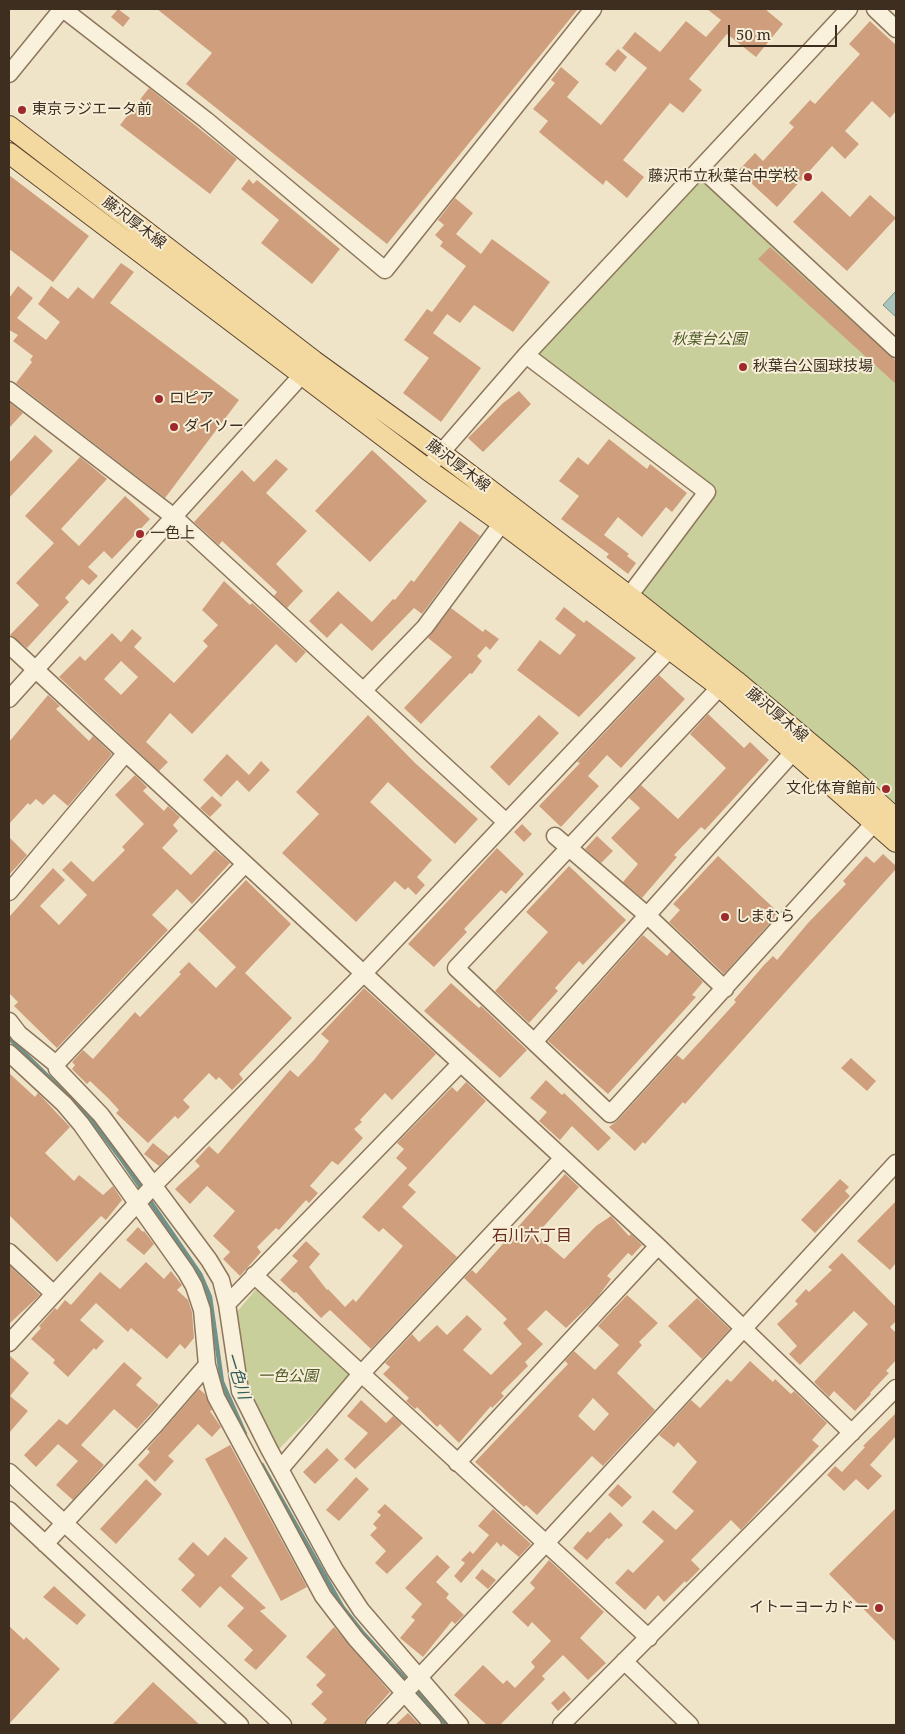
<!DOCTYPE html>
<meta charset="utf-8">
<style>
body{margin:0}
#map{position:relative;width:905px;height:1734px;overflow:hidden;background:#f0e4c8;font-family:"Noto Serif",serif}
canvas{display:block}
.frame{position:absolute;inset:0;border:10px solid #3d2e20;pointer-events:none}
.scale{position:absolute;left:728px;top:25px;width:109px;height:22px;box-sizing:border-box;border:2px solid #3d2e20;border-top:0;padding-left:6px;font-size:15px;line-height:18px;white-space:nowrap;color:#3d2e20;-webkit-text-stroke:4px #f7eed8;paint-order:stroke}
</style>
<div id="map">
<canvas width="905" height="1734"></canvas>
<div class="frame"></div>
<div class="scale">50 m</div>
</div>
<script>
const g = document.querySelector('canvas').getContext('2d');
g.lineJoin = 'round';
function fill(path, color) { g.fillStyle = color; g.fill(path, 'evenodd'); }
const shape = rows => new Path2D(rows.map(r => 'M' + r).join(''));
function strokePath(path, color, width, dash) { g.strokeStyle = color; g.lineWidth = width; g.lineCap = dash ? 'butt' : 'round'; g.setLineDash(dash || []); g.stroke(path); }
function drawText(font, color, halo, rows, align = 'center') {
  g.font = font + ' "Noto Serif","Noto Sans JP",serif'; g.lineWidth = 4; g.setLineDash([]); g.textBaseline = 'middle'; g.strokeStyle = halo; g.fillStyle = color; for (const [text, x, y, turn = 0] of rows) {
    g.save(); g.translate(x, y); g.rotate((+turn || 0) * Math.PI / 180); g.textAlign = isNaN(turn) ? turn : align; if (halo) g.strokeText(text, 0, 0); g.fillText(text, 0, 0); g.restore();
  }
}
const green = shape([
 [701,168,896,343,896,819,629,596,707,492,526,355],
 [257,1288,352,1375,274,1454,246,1391,236,1313]
]);
const water = shape([
 [896,291,896,317,883,305,896,291]
]);
const stream = shape([
 [9,1038,89,1117,122,1160,200,1274,210,1297,222,1382,245,1434],
 [262,1465,343,1608,362,1632,447,1725]
]);
const building = shape([
 [118,9,130,18,123,27,111,17],
 [157,9,578,9,387,244,186,84,212,53],
 [707,9,765,9,783,24,756,57,727,34,689,79,702,90,683,113,670,103,623,160,644,177,627,198,606,180,603,185,539,132,548,121,533,109,555,83,551,80,561,67,579,82,567,97,601,125,647,68,622,48,635,32,660,52,686,21,706,37,721,20],
 [870,21,896,45,896,111,890,118,872,101,845,131,859,144,845,159,832,146,777,207,738,171,755,153,763,161,794,127,789,123,810,100,815,104,860,54,849,44],
 [618,49,627,57,615,72,605,64],
 [149,88,237,159,210,194,120,125],
 [9,175,89,236,53,282,9,249],
 [249,179,253,184,257,180,340,249,312,284,261,243,279,220,241,189],
 [822,191,850,217,870,195,896,218,847,271,793,222],
 [455,198,473,213,456,234,481,254,492,239,550,282,513,332,474,305,460,323,447,314,433,333,481,368,441,422,403,393,429,358,404,340,427,309,432,312,466,266,440,246,443,242,435,235,444,225,438,220],
 [770,247,896,361,896,384,758,259],
 [121,263,134,272,110,303,239,400,165,498,16,383,32,362,30,360,33,356,13,341,18,335,9,330,9,298,18,286,33,298,17,318,46,340,60,322,38,304,51,286,68,299,78,287,93,299],
 [519,391,531,404,483,452,468,438,503,403],
 [9,402,23,413,9,428],
 [35,435,53,451,9,498,9,463],
 [609,439,647,469,650,464,687,493,672,512,666,507,642,537,618,517,604,535,629,554,627,556,636,563,628,574,606,557,609,554,561,519,579,496,559,481,578,457,588,465],
 [372,450,427,501,370,562,315,511],
 [80,457,107,479,61,529,79,546,125,496,150,519,112,559,104,551,88,567,98,576,89,585,82,579,65,598,69,602,27,648,10,635,39,605,16,583,54,543,25,516],
 [276,459,288,469,266,493,307,531,276,564,303,591,287,608,274,596,277,592,222,541,219,545,194,522,242,470,254,482],
 [460,521,480,536,422,614,414,608,372,651,341,623,327,638,309,621,338,591,372,622,393,599,395,600,411,580,414,582],
 [224,581,250,605,252,603,306,652,296,663,276,644,192,734,170,713,146,742,168,762,159,771,59,677,80,656,85,661,112,633,121,642,132,629,142,638,134,647,174,683,208,646,203,641,218,625,202,610],
 [121,661,138,677,121,695,104,679],
 [564,607,584,623,586,620,636,658,579,717,517,670,540,640,560,655,576,635,555,619],
 [451,608,483,632,485,629,499,639,490,650,486,646,477,656,482,661,472,674,470,673,421,724,404,708,452,657,428,638],
 [659,675,685,699,621,768,607,755,588,776,599,786,561,827,539,806,580,763,577,762],
 [48,695,60,706,56,709,89,741,93,736,112,754,68,806,54,794,43,805,36,799,30,805,28,803,9,824,9,742],
 [708,714,744,748,750,742,769,760,705,830,701,827,674,855,677,857,642,898,623,882,638,864,611,838,640,808,629,798,641,785,678,819,726,768,690,734],
 [368,715,415,763,478,819,455,844,388,782,370,802,432,860,417,877,425,885,416,895,408,887,405,890,395,881,356,922,282,853,319,814,296,792],
 [539,715,559,733,509,786,490,767],
 [227,754,249,775,261,761,270,770,249,792,237,780,221,797,203,780],
 [135,775,147,787,143,791,164,811,168,806,180,817,173,825,178,831,162,848,191,875,215,850,230,863,192,904,177,889,152,915,168,930,57,1048,14,1006,18,1002,9,993,9,917,53,868,65,880,40,906,59,925,87,895,62,870,71,861,93,882,125,850,122,847,144,824,115,795],
 [212,796,222,805,210,817,200,808],
 [522,824,532,834,524,842,514,832],
 [597,836,613,851,601,863,585,849],
 [9,837,27,855,9,875],
 [497,848,524,874,506,894,501,890,464,929,467,932,434,967,408,944],
 [883,854,896,866,896,869,685,1104,683,1102,645,1144,643,1142,635,1151,609,1127,617,1121,677,1055,683,1060,736,1002,734,1000,764,965,773,956,777,960,808,923,846,884,843,881,866,856,874,863],
 [718,856,779,913,724,974,669,922,680,910,673,904],
 [569,866,626,920,583,965,579,961,555,988,558,991,529,1023,495,991,548,932,526,912],
 [246,880,291,924,245,973,292,1018,239,1074,243,1079,232,1090,219,1077,216,1080,209,1073,183,1100,190,1107,178,1119,175,1116,148,1143,116,1113,119,1110,108,1098,90,1081,87,1084,72,1069,75,1065,72,1062,83,1050,93,1059,135,1012,140,1017,181,974,179,972,189,962,216,988,236,967,198,930],
 [643,935,667,956,671,951,703,982,692,995,696,997,608,1094,548,1041],
 [451,983,479,1008,481,1006,527,1050,500,1078,424,1011],
 [364,988,436,1054,392,1100,385,1093,360,1120,362,1122,354,1129,363,1138,338,1165,332,1161,310,1186,318,1193,309,1203,306,1200,279,1230,276,1228,257,1247,261,1252,240,1276,223,1259,230,1252,213,1236,235,1211,207,1186,190,1204,175,1189,200,1166,195,1161,209,1146,218,1154,290,1070,298,1077,314,1060,329,1041,321,1034],
 [851,1058,876,1081,867,1091,841,1068],
 [9,1073,35,1097,38,1093,70,1127,45,1153,74,1181,79,1175,103,1195,113,1186,122,1200,106,1220,101,1216,57,1262,9,1215],
 [546,1080,562,1095,564,1093,611,1138,598,1151,572,1126,560,1140,539,1121,547,1112,530,1098],
 [466,1082,486,1101,408,1185,416,1192,402,1207,457,1257,371,1349,330,1310,321,1318,296,1292,294,1293,280,1280,298,1261,292,1256,306,1241,320,1254,309,1267,327,1290,328,1289,345,1307,353,1299,356,1302,403,1246,383,1228,379,1232,362,1217,407,1168,396,1158,404,1149,397,1143,452,1087,457,1092],
 [153,1143,169,1156,159,1166,144,1154],
 [565,1174,579,1187,536,1235,564,1259,596,1226,611,1216,629,1236,631,1234,642,1245,632,1256,628,1253,607,1276,611,1279,597,1298,566,1328,546,1310,527,1329,543,1344,525,1362,528,1366,501,1393,504,1396,492,1408,491,1406,459,1443,440,1424,437,1427,417,1407,415,1409,406,1401,409,1398,383,1374,390,1367,385,1363,412,1334,419,1342,437,1325,447,1335,467,1315,482,1329,463,1350,491,1375,522,1344,503,1323,507,1319,464,1278,472,1270,476,1274],
 [840,1179,849,1187,845,1191,850,1196,815,1233,801,1220],
 [896,1201,896,1263,890,1270,857,1241],
 [138,1227,143,1232,144,1231,154,1244,144,1255,126,1240],
 [842,1253,896,1307,896,1321,890,1327,896,1333,896,1360,886,1371,889,1373,870,1393,871,1394,855,1411,834,1391,829,1397,814,1382,868,1324,854,1311,800,1365,789,1354,797,1346,777,1324,798,1304,795,1301,806,1289,809,1292,832,1270,828,1267],
 [146,1262,164,1279,171,1271,182,1285,177,1290,188,1300,192,1312,194,1338,185,1349,180,1344,167,1359,131,1328,128,1332,96,1303,80,1320,104,1341,96,1350,94,1348,68,1377,53,1363,55,1360,31,1339,41,1328,39,1326,55,1308,57,1310,65,1300,71,1305,100,1272,120,1289],
 [9,1265,40,1295,9,1324],
 [627,1295,658,1323,639,1342,642,1345,617,1373,655,1410,603,1466,592,1456,537,1515,526,1505,524,1507,475,1462,568,1364,565,1361,574,1351,595,1370,619,1345,598,1326],
 [593,1398,609,1414,594,1431,578,1416],
 [697,1298,730,1329,702,1359,668,1326],
 [9,1355,29,1373,10,1396,28,1411,9,1433],
 [750,1361,773,1382,775,1379,791,1394,794,1391,827,1423,812,1440,819,1446,741,1530,731,1520,691,1560,700,1569,686,1583,685,1581,664,1602,658,1595,645,1610,615,1583,628,1569,633,1573,664,1541,642,1522,653,1510,676,1530,694,1511,672,1492,697,1462,678,1442,674,1447,659,1435,691,1400,700,1408,727,1379,731,1382],
 [124,1362,142,1378,136,1385,159,1405,137,1429,114,1409,81,1445,104,1465,73,1500,56,1485,78,1461,58,1444,36,1467,24,1455,59,1419,67,1425],
 [199,1389,205,1394,212,1410,210,1411,221,1427,212,1437,198,1424,168,1456,174,1461,155,1482,138,1465,150,1452,147,1449],
 [361,1400,386,1423,393,1416,402,1424,355,1469,344,1459,368,1433,347,1416],
 [896,1413,896,1436,870,1465,882,1476,868,1490,856,1479,844,1491,827,1475,835,1466,842,1472,865,1447,863,1446],
 [230,1445,307,1587,281,1601,205,1459],
 [327,1448,339,1460,315,1484,303,1472],
 [356,1477,369,1489,339,1521,326,1510],
 [146,1479,162,1494,116,1544,100,1529],
 [618,1484,632,1497,622,1507,608,1495],
 [385,1504,423,1538,387,1574,375,1563,386,1551,370,1535,377,1528,373,1524,381,1515,377,1512],
 [896,1508,896,1642,829,1574],
 [493,1509,531,1544,519,1557,503,1544,501,1547,497,1542,461,1583,454,1576,465,1563,461,1560,470,1551,473,1554,489,1535,478,1526],
 [610,1512,623,1525,609,1539,607,1538,587,1560,573,1548,588,1531,590,1533],
 [225,1537,248,1558,231,1576,266,1608,260,1611,287,1636,256,1670,244,1660,253,1650,227,1626,244,1608,220,1586,200,1608,181,1590,195,1575,178,1559,193,1542,208,1556],
 [437,1555,450,1567,436,1582,449,1594,446,1598,464,1615,455,1624,452,1621,423,1657,400,1638,415,1620,411,1617,422,1604,405,1588],
 [549,1560,604,1612,580,1638,606,1663,588,1680,563,1655,542,1676,545,1679,500,1725,487,1725,454,1695,483,1665,503,1684,507,1680,515,1688,535,1667,531,1662,551,1641,532,1622,528,1627,512,1612,535,1588,530,1583],
 [482,1569,496,1580,488,1589,475,1578],
 [54,1586,86,1615,77,1625,43,1597],
 [9,1626,24,1640,26,1637,60,1669,9,1724],
 [334,1627,390,1692,367,1718,364,1725,322,1725,327,1719,311,1704,323,1692,316,1685,326,1675,306,1657],
 [153,1682,200,1725,112,1725],
 [564,1691,571,1699,558,1711,551,1703],
 [408,1713,420,1725,395,1725]
]);
const minor = shape([
 [63,9,206,120,385,270,593,9],
 [875,9,896,29],
 [9,74,62,9],
 [701,168,896,349],
 [526,355,707,492,629,596],
 [9,390,174,517,506,822],
 [433,462,526,355,849,9],
 [9,645,658,1246,852,1433],
 [720,687,456,968,610,1114,875,822],
 [363,691,425,627,502,523],
 [9,699,310,366],
 [555,836,648,916,725,989],
 [9,892,125,754],
 [9,1021,19,1034,56,1064,57,1069,101,1115,209,1260,221,1280,227,1304,240,1391,269,1449,335,1570,361,1610,460,1725],
 [534,1042,794,751],
 [9,1053,64,1104,81,1124,186,1272,194,1286,202,1310,207,1365,216,1397,323,1596,356,1639,433,1725],
 [56,1064,245,864],
 [9,1252,54,1294],
 [254,1275,649,1638],
 [227,1304,460,1064],
 [9,1343,154,1185,363,974,670,649],
 [457,1463,658,1246],
 [281,1468,361,1374,562,1159],
 [9,1472,283,1725],
 [9,1510,240,1725],
 [45,1544,155,1425,207,1365],
 [624,1661,690,1725],
 [374,1725,546,1543,896,1163],
 [561,1725,896,1388]
]);
const major = shape([
 [9,126,314,361,440,452,629,596,736,681,850,777,896,819],
 [9,153,428,470,502,523,720,687,896,842]
]);
const markers = [
 [22,110,5,"#9e2a2b"],
 [808,177,5,"#9e2a2b"],
 [743,367,5,"#9e2a2b"],
 [159,399,5,"#9e2a2b"],
 [174,427,5,"#9e2a2b"],
 [140,534,5,"#9e2a2b"],
 [886,789,5,"#9e2a2b"],
 [725,917,5,"#9e2a2b"],
 [879,1608,5,"#9e2a2b"]
];
const poiNames = [
 ["東京ラジエータ前",32,110],
 ["藤沢市立秋葉台中学校",798,177,"right"],
 ["秋葉台公園球技場",753,367],
 ["ロピア",169,399],
 ["ダイソー",184,427],
 ["一色上",150,534],
 ["文化体育館前",876,789,"right"],
 ["しまむら",735,917],
 ["イトーヨーカドー",869,1608,"right"]
];
const streetNames = [
 ["藤沢厚木線",134,223,37],
 ["藤沢厚木線",458,466,37],
 ["藤沢厚木線",777,715,40]
];
const parkNames = [
 ["秋葉台公園",709,340],
 ["一色公園",288,1377]
];
const neighbourhoodNames = [
 ["石川六丁目",532,1236]
];
const waterNames = [
 ["一色川",237,1376,73]
];
fill(green, '#c9cf9b');
fill(water, '#a9c4bc');
strokePath(water, '#6f938a', 1);
strokePath(stream, '#6f938a', 4.5);
fill(building, '#cf9f7d');
strokePath(minor, '#8d765c', 19);
strokePath(major, '#5b4430', 22);
strokePath(minor, '#faf1dc', 16);
strokePath(major, '#f3d9a0', 20);
for (const [x, y, r, color] of markers) { const dot = new Path2D(); dot.arc(x, y, r, 0, 2 * Math.PI); g.fillStyle = color; g.fill(dot); strokePath(dot, '#f7eed8', 2); }
drawText('15px', '#3d2e20', '#f7eed8', poiNames, 'left');
drawText('15px', '#3d2e20', '#f7eed8', streetNames);
drawText('italic 15px', '#4d5a26', '#f7eed8', parkNames);
drawText('16px', '#6b2e1e', '#f7eed8', neighbourhoodNames);
drawText('italic 16px', '#2f5d5a', '#f7eed8', waterNames);
</script>
